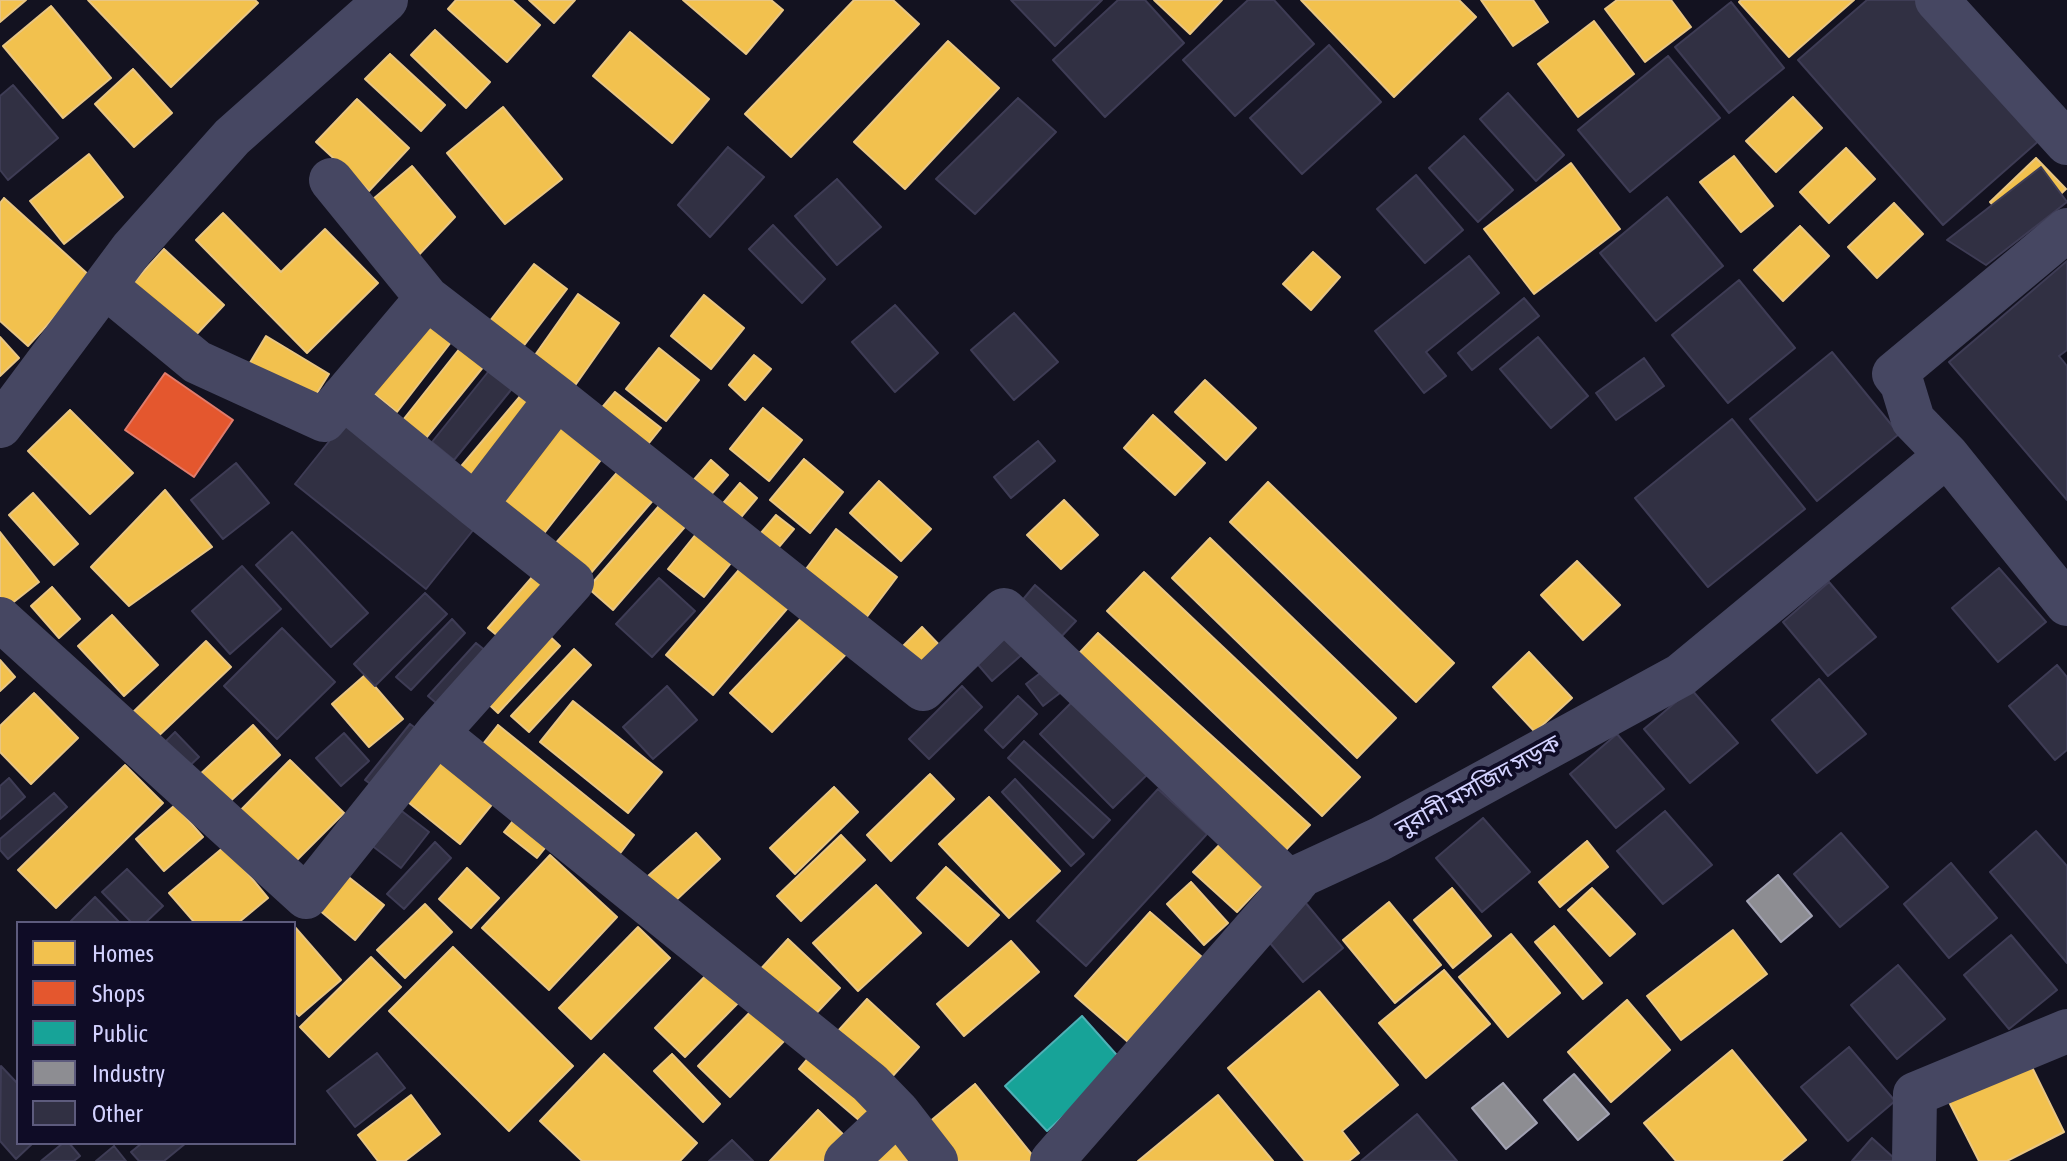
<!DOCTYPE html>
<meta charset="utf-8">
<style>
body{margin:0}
#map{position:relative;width:2067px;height:1161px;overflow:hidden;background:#131220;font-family:"Asap Condensed",sans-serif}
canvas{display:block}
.legend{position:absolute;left:16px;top:921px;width:280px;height:224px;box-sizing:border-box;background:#0f0c26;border:2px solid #5d5b7d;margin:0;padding:10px 14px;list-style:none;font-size:24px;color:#d3d2ff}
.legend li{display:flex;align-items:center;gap:16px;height:40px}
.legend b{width:40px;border:2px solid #5d5b7d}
</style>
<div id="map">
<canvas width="2067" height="1161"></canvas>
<ul class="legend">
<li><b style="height:22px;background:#f2c14e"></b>Homes</li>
<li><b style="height:22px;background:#e4572e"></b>Shops</li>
<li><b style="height:22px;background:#17a398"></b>Public</li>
<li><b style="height:22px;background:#8d8d92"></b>Industry</li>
<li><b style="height:22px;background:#313043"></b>Other</li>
</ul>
</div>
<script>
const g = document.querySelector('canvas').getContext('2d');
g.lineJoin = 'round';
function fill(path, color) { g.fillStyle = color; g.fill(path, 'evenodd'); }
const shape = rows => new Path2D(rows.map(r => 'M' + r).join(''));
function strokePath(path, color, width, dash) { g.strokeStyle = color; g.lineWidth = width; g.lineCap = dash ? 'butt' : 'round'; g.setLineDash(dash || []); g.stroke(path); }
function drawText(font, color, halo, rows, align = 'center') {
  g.font = font + ' "Asap Condensed","Noto Sans Bengali",sans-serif'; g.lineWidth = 8; g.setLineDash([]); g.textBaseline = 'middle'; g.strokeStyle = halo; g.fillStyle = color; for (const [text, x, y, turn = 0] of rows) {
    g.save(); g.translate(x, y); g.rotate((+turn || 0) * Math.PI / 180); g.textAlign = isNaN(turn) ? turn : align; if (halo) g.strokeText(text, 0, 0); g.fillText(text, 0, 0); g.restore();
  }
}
const homes = shape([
 [0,0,26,0,0,22,0,0],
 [88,0,255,0,258,3,171,87,88,0],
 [456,0,512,0,540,25,507,62,448,9,456,0],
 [529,0,575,0,554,23,529,0],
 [683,0,771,0,783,10,746,54,683,0],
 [854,0,893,0,919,24,791,157,745,114,854,0],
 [1154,0,1222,0,1190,34,1154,0],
 [1301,0,1459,0,1476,17,1394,97,1301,0],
 [1481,0,1533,0,1548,22,1513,46,1481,0],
 [1617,0,1671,0,1691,27,1645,62,1605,9,1617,0],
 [1741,0,1854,0,1789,57,1739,2,1741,0],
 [51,6,111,78,63,118,3,46,51,6],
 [1594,21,1634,74,1578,117,1538,64,1594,21],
 [435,30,490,82,466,108,411,55,435,30],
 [630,32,709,99,672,143,593,76,630,32],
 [948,41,999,88,905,189,854,142,948,41],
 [390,54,445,105,421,131,365,79,390,54],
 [133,69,172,113,134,147,95,104,133,69],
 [1793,97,1822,128,1776,172,1746,141,1793,97],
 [357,99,409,148,369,191,316,142,357,99],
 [503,107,562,179,505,224,447,153,503,107],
 [1846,148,1875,179,1829,223,1800,192,1846,148],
 [89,154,123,197,64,244,30,201,89,154],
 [1734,156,1773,206,1741,232,1700,182,1734,156],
 [2036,158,2066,189,2019,233,1990,202,2036,158],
 [1571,163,1620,229,1534,294,1484,229,1571,163],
 [412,166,455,217,412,262,366,205,412,166],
 [4,198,91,277,28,346,0,321,0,203,4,198],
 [1894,203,1923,234,1877,278,1848,247,1894,203],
 [223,213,281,272,325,229,378,283,307,353,196,240,223,213],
 [1800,226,1829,256,1783,301,1754,270,1800,226],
 [164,249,224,305,193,338,133,283,164,249],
 [1313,252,1340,277,1311,310,1283,284,1313,252],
 [534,264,567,289,519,352,486,326,534,264],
 [578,294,619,323,569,394,528,365,578,294],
 [704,295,744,328,711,369,671,336,704,295],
 [425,314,455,337,397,412,367,388,425,314],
 [266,336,329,374,310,404,248,366,266,336],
 [0,337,19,358,0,376,0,337],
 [464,343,488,361,422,443,399,425,464,343],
 [659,348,699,380,666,421,626,389,659,348],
 [754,355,771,369,745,400,729,385,754,355],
 [1205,380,1256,428,1226,460,1175,412,1205,380],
 [527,388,543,401,474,483,458,470,527,388],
 [615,392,661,428,641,453,595,416,615,392],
 [763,408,802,440,769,481,730,449,763,408],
 [70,410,133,473,90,514,28,451,70,410],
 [1153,415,1205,463,1175,495,1124,448,1153,415],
 [555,418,604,456,542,536,493,498,555,418],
 [804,459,843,492,810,533,770,500,804,459],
 [711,460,728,475,702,505,685,490,711,460],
 [621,468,655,498,590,574,555,544,621,468],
 [879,481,931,529,901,561,850,513,879,481],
 [1268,482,1454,663,1416,702,1230,522,1268,482],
 [740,483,757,498,732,528,715,513,740,483],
 [165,490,212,547,129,606,91,567,165,490],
 [33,493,78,544,54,565,9,515,33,493],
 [665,499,690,521,613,610,588,588,665,499],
 [1064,500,1098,535,1061,569,1027,535,1064,500],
 [776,515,794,529,768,560,751,545,776,515],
 [704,524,739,553,704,597,668,569,704,524],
 [836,529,897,577,860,626,800,577,836,529],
 [0,532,39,582,1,612,0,611,0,532],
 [1210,538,1396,718,1357,758,1172,578,1210,538],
 [1577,561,1620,605,1583,640,1541,595,1577,561],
 [744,564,792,603,713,695,666,655,744,564],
 [540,568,556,583,505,642,488,628,540,568],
 [1144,572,1360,777,1322,816,1107,611,1144,572],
 [52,587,80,619,59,638,31,606,52,587],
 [809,610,851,649,772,732,730,693,809,610],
 [112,615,158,665,124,696,78,646,112,615],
 [922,627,946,652,923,674,899,650,922,627],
 [543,630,560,646,498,713,480,696,543,630],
 [1098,633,1310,825,1282,854,1071,662,1098,633],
 [206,641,231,667,150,744,126,719,206,641],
 [574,649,591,665,529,732,511,716,574,649],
 [1529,652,1572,698,1535,732,1493,687,1529,652],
 [0,660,15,677,0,691,0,660],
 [365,675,403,719,369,747,332,704,365,675],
 [34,693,78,738,31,784,0,752,0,726,34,693],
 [573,701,662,772,628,813,540,742,573,701],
 [253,725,280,755,223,808,196,778,253,725],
 [498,725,634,835,612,864,475,754,498,725],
 [436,747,498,797,460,844,398,794,436,747],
 [290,760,344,813,285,872,232,819,290,760],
 [125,765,163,803,56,908,18,870,125,765],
 [930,774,954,799,891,861,867,835,930,774],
 [834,787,858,812,795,874,770,848,834,787],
 [989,797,1060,871,1009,918,939,844,989,797],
 [175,805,203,837,164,871,136,839,175,805],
 [520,812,553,838,537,858,504,832,520,812],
 [696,833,720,859,673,903,648,876,696,833],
 [841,835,865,860,801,921,777,896,841,835],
 [1228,836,1271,876,1237,912,1193,872,1228,836],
 [1587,841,1608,867,1560,907,1539,882,1587,841],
 [225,846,268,898,238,923,195,923,169,893,225,846],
 [550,855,617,917,549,990,482,928,550,855],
 [946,867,999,915,968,946,917,898,946,867],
 [467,868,499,898,471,928,439,899,467,868],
 [346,875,384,905,355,940,318,909,346,875],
 [1191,882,1228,923,1204,945,1167,904,1191,882],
 [876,885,921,933,858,991,813,943,876,885],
 [1452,888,1491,936,1453,968,1414,920,1452,888],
 [1592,888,1635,934,1610,956,1568,910,1592,888],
 [1389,902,1441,965,1395,1003,1343,940,1389,902],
 [425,904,452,932,405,978,377,950,425,904],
 [1150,912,1202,957,1128,1042,1075,996,1150,912],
 [294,926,341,980,299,1016,294,1011,294,926],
 [1554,926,1602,983,1583,999,1535,942,1554,926],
 [638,927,670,958,591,1039,559,1008,638,927],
 [1733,930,1767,974,1681,1040,1647,996,1733,930],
 [1511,934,1560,993,1508,1037,1459,977,1511,934],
 [788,939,840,988,810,1020,758,972,788,939],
 [1011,941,1039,972,964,1036,937,1004,1011,941],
 [453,947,573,1066,509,1131,389,1011,453,947],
 [371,957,401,987,329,1057,300,1027,371,957],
 [713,968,743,998,685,1057,655,1028,713,968],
 [1444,970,1490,1024,1426,1078,1379,1023,1444,970],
 [1319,991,1398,1085,1342,1131,1359,1153,1349,1161,1305,1161,1228,1068,1319,991],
 [867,999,919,1047,890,1079,838,1031,867,999],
 [1627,1000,1670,1050,1611,1102,1568,1052,1627,1000],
 [755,1007,787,1038,730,1097,698,1066,755,1007],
 [815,1050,883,1108,867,1127,799,1069,815,1050],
 [1732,1050,1806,1140,1781,1161,1676,1161,1644,1123,1732,1050],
 [2025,1053,2064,1132,2007,1161,1979,1161,1945,1094,2025,1053],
 [604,1054,697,1143,680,1161,582,1161,540,1121,604,1054],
 [672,1054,720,1104,703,1122,654,1071,672,1054],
 [975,1084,1037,1161,948,1161,922,1128,975,1084],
 [411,1095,440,1134,405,1161,378,1161,358,1135,411,1095],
 [1218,1095,1273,1161,1138,1161,1218,1095],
 [818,1110,849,1140,830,1161,770,1161,818,1110],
 [892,1130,917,1161,852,1161,892,1130]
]);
const shops = shape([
 [165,373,233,420,194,477,125,430,165,373]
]);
const public = shape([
 [1082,1016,1123,1062,1047,1131,1005,1086,1082,1016]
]);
const industry = shape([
 [1778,875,1812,916,1781,942,1747,901,1778,875],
 [1574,1074,1609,1114,1578,1140,1544,1100,1574,1074],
 [1503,1083,1537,1123,1506,1149,1472,1108,1503,1083]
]);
const building = shape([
 [1011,0,1102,0,1055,46,1011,0],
 [1118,0,1145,0,1184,43,1105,117,1053,60,1118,0],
 [1248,0,1274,0,1314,44,1235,116,1183,60,1248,0],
 [1867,0,1921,0,2042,138,1943,225,1798,60,1867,0],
 [1731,2,1784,68,1729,113,1675,47,1731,2],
 [1329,45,1381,102,1302,174,1250,118,1329,45],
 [1668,56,1720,118,1630,192,1578,130,1668,56],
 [13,85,58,138,8,180,0,170,0,96,13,85],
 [1508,93,1564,155,1536,181,1480,119,1508,93],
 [1018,98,1056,132,975,214,936,179,1018,98],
 [1464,136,1513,190,1478,222,1429,168,1464,136],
 [728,147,764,177,710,237,678,205,728,147],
 [2041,167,2067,202,1986,265,1947,240,2041,167],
 [1416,175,1463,230,1425,263,1377,209,1416,175],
 [837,179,881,227,837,265,795,216,837,179],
 [1667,197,1723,266,1656,321,1600,253,1667,197],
 [773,225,825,279,802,303,749,249,773,225],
 [1469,256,1499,293,1426,352,1446,376,1424,393,1375,331,1469,256],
 [2067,261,2067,350,2059,356,2067,366,2067,500,1949,362,2067,261],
 [1739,280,1795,348,1728,403,1672,335,1739,280],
 [1524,298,1539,316,1472,370,1458,353,1524,298],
 [895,305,938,353,895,392,852,342,895,305],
 [1014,313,1058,362,1014,400,971,350,1014,313],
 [1538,337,1588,396,1551,428,1500,369,1538,337],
 [1832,352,1899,434,1817,501,1750,419,1832,352],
 [1644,358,1664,386,1616,420,1596,393,1644,358],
 [492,367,515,385,454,460,432,442,492,367],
 [347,419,478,524,426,589,295,484,347,419],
 [1732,419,1805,509,1708,587,1635,498,1732,419],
 [1038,441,1055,461,1011,498,994,477,1038,441],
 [236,463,269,503,223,539,191,500,236,463],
 [292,532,368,613,331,647,256,565,292,532],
 [242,566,281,609,230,654,192,611,242,566],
 [1999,568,2046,622,1998,662,1952,608,1999,568],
 [659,578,695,611,652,657,616,624,659,578],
 [1829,582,1876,637,1828,676,1783,622,1829,582],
 [1035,585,1076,621,1060,638,1020,603,1035,585],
 [425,593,447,614,375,686,354,664,425,593],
 [452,619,465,633,411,690,396,677,452,619],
 [1002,624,1026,651,992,681,968,653,1002,624],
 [282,628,335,682,277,739,224,686,282,628],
 [476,643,491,655,442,708,428,696,476,643],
 [1052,664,1069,686,1043,706,1026,684,1052,664],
 [2057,665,2067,677,2067,750,2055,760,2009,706,2057,665],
 [1819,679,1866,734,1817,773,1772,720,1819,679],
 [667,686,697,720,653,759,623,727,667,686],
 [962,686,982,707,929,759,909,739,962,686],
 [1691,689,1738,743,1690,783,1644,729,1691,689],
 [1080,694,1154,768,1113,808,1040,734,1080,694],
 [1018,696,1037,714,1003,748,985,730,1018,696],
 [410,724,421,732,376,788,365,780,410,724],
 [175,732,199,757,184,771,161,746,175,732],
 [344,733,369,761,341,786,316,758,344,733],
 [1617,734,1664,789,1616,828,1570,774,1617,734],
 [1024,741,1110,820,1093,838,1008,758,1024,741],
 [9,778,25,797,0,819,0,786,9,778],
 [1015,779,1084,854,1071,866,1002,792,1015,779],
 [1158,789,1207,834,1086,966,1037,921,1158,789],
 [54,793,67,807,8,859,0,850,0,839,54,793],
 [394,805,429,832,401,868,366,841,394,805],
 [1665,811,1712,865,1663,904,1617,851,1665,811],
 [1483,818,1530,872,1482,912,1436,858,1483,818],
 [2036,831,2067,866,2067,963,1990,872,2036,831],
 [1841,833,1888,887,1840,927,1794,874,1841,833],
 [435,842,451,858,404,909,387,894,435,842],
 [1951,863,1997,918,1949,958,1904,904,1951,863],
 [127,869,163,906,145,923,132,923,102,892,127,869],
 [1300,896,1343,948,1303,982,1259,930,1300,896],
 [95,897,120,923,73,923,71,921,95,897],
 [2011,935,2057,990,2009,1029,1964,975,2011,935],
 [1898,965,1945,1019,1897,1059,1851,1005,1898,965],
 [1849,1047,1895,1101,1848,1141,1801,1087,1849,1047],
 [377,1053,405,1088,355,1127,327,1091,377,1053],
 [1,1066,18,1084,18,1143,33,1143,16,1159,0,1141,1,1066],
 [1417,1114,1457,1161,1361,1161,1417,1114],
 [1872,1138,1895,1159,1893,1161,1852,1161,1872,1138],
 [732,1140,753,1161,709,1161,732,1140],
 [63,1143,69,1143,80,1156,74,1161,41,1161,63,1143],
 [142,1143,186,1143,164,1161,139,1161,131,1152,142,1143],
 [114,1146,126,1161,96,1161,114,1146]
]);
const minor = shape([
 [1937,0,2067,143],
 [331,180,427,298,557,398,923,689,1004,610,1293,886],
 [2067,230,1894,374,1902,384,1913,420,1947,455,2067,604],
 [105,286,197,362,324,420,427,298],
 [343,397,475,505,557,398],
 [0,426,132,249,232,137,386,0],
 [475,505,572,582,437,733,870,1083,898,1112,846,1161],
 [0,619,306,897,437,733],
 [898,1112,936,1161],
 [1052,1161,1302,875,1380,839,1681,675,1947,455],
 [1914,1161,1915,1094,2067,1031]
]);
const streetNames = [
 ["নুরানী মসজিদ সড়ক",1478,786,-29]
];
fill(homes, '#f2c14e');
strokePath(homes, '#e9c683', 2);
fill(shops, '#e4572e');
strokePath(shops, '#df7c6d', 2);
fill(public, '#17a398');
strokePath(public, '#4fb1b7', 2);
fill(industry, '#8d8d92');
strokePath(industry, '#a2a2b3', 2);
fill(building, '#313043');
strokePath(building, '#3e3c55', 2);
strokePath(minor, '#464762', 44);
drawText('24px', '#d3d2ff', '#0f0c26', streetNames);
</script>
